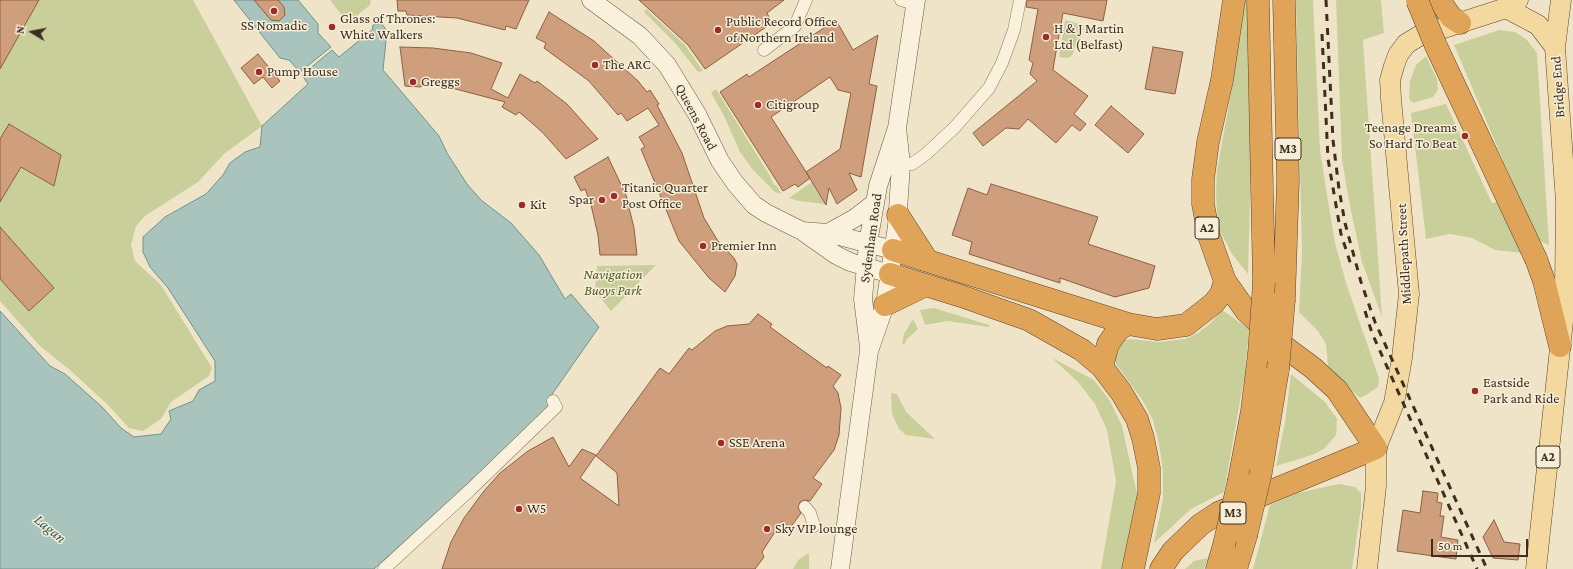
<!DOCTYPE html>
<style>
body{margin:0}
#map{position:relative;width:1573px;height:569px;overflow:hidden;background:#f0e4c8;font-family:"Crimson Pro",serif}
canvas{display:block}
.north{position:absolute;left:12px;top:12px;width:40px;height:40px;-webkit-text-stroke:3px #f7eed8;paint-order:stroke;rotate:280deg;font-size:11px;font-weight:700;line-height:16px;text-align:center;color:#3d2e20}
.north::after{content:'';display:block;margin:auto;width:14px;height:18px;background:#3d2e20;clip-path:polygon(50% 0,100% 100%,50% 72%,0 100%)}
.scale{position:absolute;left:1431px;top:539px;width:97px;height:18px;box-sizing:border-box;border:2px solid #3d2e20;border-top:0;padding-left:5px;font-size:12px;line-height:14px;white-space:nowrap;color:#3d2e20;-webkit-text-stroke:3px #f7eed8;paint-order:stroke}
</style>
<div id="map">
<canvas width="1573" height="569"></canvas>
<div class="north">N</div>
<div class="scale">50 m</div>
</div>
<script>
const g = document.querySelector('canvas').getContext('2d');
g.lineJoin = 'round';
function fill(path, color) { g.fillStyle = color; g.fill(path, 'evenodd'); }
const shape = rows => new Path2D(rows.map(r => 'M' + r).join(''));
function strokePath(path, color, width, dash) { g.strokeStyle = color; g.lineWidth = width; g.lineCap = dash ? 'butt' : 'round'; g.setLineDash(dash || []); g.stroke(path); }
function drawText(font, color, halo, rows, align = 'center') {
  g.font = font + ' "Crimson Pro",serif'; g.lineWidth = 3; g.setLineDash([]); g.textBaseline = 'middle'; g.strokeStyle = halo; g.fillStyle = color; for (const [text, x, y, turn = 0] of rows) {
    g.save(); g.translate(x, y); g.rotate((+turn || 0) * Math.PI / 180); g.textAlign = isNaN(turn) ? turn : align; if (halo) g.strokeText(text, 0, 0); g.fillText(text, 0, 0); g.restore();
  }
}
const green = shape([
 [0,0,193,0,262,126,224,154,198,182,145,216,136,226,131,245,135,261,161,285,212,368,209,376,171,402,161,419,143,431,129,428,108,405,70,370,40,346,0,301],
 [330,0,371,0,370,5,348,23],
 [1245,0,1248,0,1251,159,1248,274,1232,254,1218,227,1216,194,1217,170,1231,94],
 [1296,0,1313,0,1320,150,1327,195,1335,243,1347,286,1379,378,1378,387,1366,395,1360,398,1337,378,1328,366,1326,344,1318,331,1299,312,1302,253],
 [1336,0,1381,0,1384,33,1363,40,1382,317,1362,262,1350,206,1342,160],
 [646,9,685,45,703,71,698,72,675,43,644,12],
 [1065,20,1084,25,1080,41,1076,44,1072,56,1067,58,1059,57],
 [1499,30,1515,32,1526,39,1537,53,1549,245,1537,240,1454,45],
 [1426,56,1437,79,1438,90,1433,97,1413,103,1409,99,1410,81,1416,65],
 [716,89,770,176,774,185,776,185,782,194,775,192,753,170,740,152,724,116,711,93],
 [1446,104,1492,203,1498,202,1522,253,1495,250,1472,238,1450,234,1426,239,1411,113],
 [812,182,825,204,799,201,789,198],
 [656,265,611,311,595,291,597,266],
 [934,308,989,325,989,327,947,321,925,325,920,310],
 [1222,310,1249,329,1245,373,1224,492,1191,509,1154,543,1163,499,1163,471,1159,444,1153,420,1143,401,1116,364,1115,354,1121,340,1131,339,1159,342,1185,339,1198,333,1211,323],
 [913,319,918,329,907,339,904,345,902,343,904,334],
 [1052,358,1094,380,1110,401,1122,426,1137,494,1135,525,1125,569,1101,569,1116,481,1107,430,1095,404,1078,382],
 [1291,374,1325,402,1337,419,1336,435,1324,449,1312,455,1276,466,1285,423],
 [891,393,897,394,906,412,935,439,906,435,899,429,892,414],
 [1339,484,1355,487,1361,493,1361,508,1352,569,1253,569,1270,505,1297,493],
 [809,553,809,569,793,569,798,560],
 [1208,558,1204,569,1185,569,1194,561]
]);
const water = shape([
 [234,0,298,0,318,24,318,33,331,47,300,72,289,60,280,58,234,0],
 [378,24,382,24,387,31,383,70,439,136,447,153,467,184,481,200,511,223,539,255,565,299,571,294,599,327,548,400,553,406,374,569,0,569,0,311,50,366,65,374,102,407,121,428,134,437,161,434,171,419,169,411,193,401,199,390,215,381,215,361,168,288,150,267,143,252,143,237,165,217,206,194,223,175,230,163,245,152,260,147,262,126,308,84,302,75,332,50,339,57,372,30,373,25,378,24]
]);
const building = shape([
 [0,0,39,0,0,69,0,0],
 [254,0,278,0,284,7,285,15,279,21,271,20,254,0],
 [397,0,529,0,516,29,506,26,505,30,457,18,407,15,406,11,398,11,397,0],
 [639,0,784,0,767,13,772,23,705,69,688,45,639,0],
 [1027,0,1107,0,1103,21,1063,13,1054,63,1053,70,1088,96,1074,114,1086,124,1080,131,1072,125,1056,143,1028,119,1019,129,1006,128,983,146,973,133,1037,81,1030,74,1033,63,1029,60,1038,9,1026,7,1027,0],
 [549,12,594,41,638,81,647,92,650,90,659,104,657,105,682,153,704,218,718,241,734,258,737,264,735,276,725,292,709,278,679,241,641,149,645,147,639,137,659,125,648,108,627,121,621,113,618,115,589,81,544,48,546,43,536,38,549,12],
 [836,20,853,50,878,35,869,84,877,86,861,177,849,173,857,190,837,204,829,188,826,205,806,172,840,149,851,93,838,90,830,77,771,117,810,178,798,187,795,184,783,191,720,92,747,74,749,77,836,20],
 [400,47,433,48,471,53,502,63,491,89,508,98,520,74,535,83,537,81,567,104,598,139,566,159,544,134,532,123,519,112,516,115,502,107,505,102,448,87,422,84,421,87,405,86,400,47],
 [1153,47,1183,52,1175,94,1145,89,1153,47],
 [258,54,280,81,272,88,263,77,254,84,241,68,258,54],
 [1111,106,1144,134,1128,153,1095,125,1111,106],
 [9,124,61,155,54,186,21,167,0,202,0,139,9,124],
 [608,157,626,195,634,228,637,255,600,255,598,235,591,205,585,189,581,191,574,177,608,157],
 [991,184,1098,217,1088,244,1155,266,1149,288,1115,297,1060,278,1060,283,969,254,972,242,952,235,968,188,987,195,991,184],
 [0,227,54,288,29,311,0,279,0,227],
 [758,314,772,324,770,327,827,368,828,366,841,375,833,386,838,393,841,408,839,435,834,450,813,478,822,484,810,501,804,500,800,502,798,508,801,513,790,528,782,521,762,552,764,557,755,569,442,569,451,542,464,518,484,491,500,473,528,451,553,437,569,467,582,449,596,455,580,478,619,506,617,473,596,456,660,368,669,374,689,348,692,350,715,331,727,326,749,324,758,314],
 [1423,491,1438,493,1437,502,1442,503,1440,516,1444,516,1441,537,1458,540,1456,559,1397,551,1403,510,1420,513,1423,491],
 [1494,520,1504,542,1520,544,1518,560,1493,558,1483,537,1494,520]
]);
const street = shape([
 [901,0,915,4],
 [764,50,795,26,806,0],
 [894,163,912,164,926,154,955,127,989,88,1002,63,1014,30,1020,0],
 [805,507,810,513,814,526],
 [384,569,470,490,556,407,553,401]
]);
const secondary = shape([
 [591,0,640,36,667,65,697,114,720,161,735,183,754,205,766,213,802,231,836,255,850,262,890,274],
 [802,231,828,233,893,250],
 [828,233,855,218,873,204],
 [869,347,863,299,868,243,878,186,897,128,916,0],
 [840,569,869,351,885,305,897,226,901,164,897,128]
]);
const primary = shape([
 [1506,8,1538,25,1555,47],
 [1367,569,1376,486,1376,448,1394,403,1402,358,1409,294,1391,99,1390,80,1394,66,1398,55,1406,44,1419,36,1506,8,1518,0],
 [1536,569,1564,312,1565,287,1566,202,1555,47,1561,0]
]);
const highway = shape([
 [1258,0,1264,282],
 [1439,0,1451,17,1460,23],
 [898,215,927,260],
 [893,250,1128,324,1157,329,1186,325,1214,303,1221,294,1225,281],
 [1536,259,1544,281,1560,346],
 [890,274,961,296,1029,320,1082,350,1102,367,1121,392,1137,419,1143,438,1149,468,1149,493,1133,569],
 [1284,299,1288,180,1284,0],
 [885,305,926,285],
 [1102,367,1108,344,1118,330,1128,324],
 [1261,472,1278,369],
 [1239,480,1252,411,1259,354],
 [1161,569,1173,551,1200,525,1218,513,1376,448,1337,390,1313,368,1282,345,1246,311,1225,281,1209,236,1203,204,1203,179,1208,142,1222,80,1234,0],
 [1217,569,1224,545],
 [1236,569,1246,536]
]);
const rail = shape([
 [1326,0,1333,140,1339,189,1345,223,1361,282,1375,322,1487,569],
 [1322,34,1328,159,1341,234,1351,265],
 [1365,311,1372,333,1477,569]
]);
const highwayBridge = shape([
 [1417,0,1436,46,1536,259],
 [1259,354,1264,282],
 [1278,369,1284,299],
 [1246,536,1261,472],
 [1224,545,1239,480]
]);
const markers = [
 [274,11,4,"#9e2a2b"],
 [332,27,4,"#9e2a2b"],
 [718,30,4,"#9e2a2b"],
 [1046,37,4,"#9e2a2b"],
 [595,65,4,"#9e2a2b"],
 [259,72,4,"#9e2a2b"],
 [413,82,4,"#9e2a2b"],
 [758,105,4,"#9e2a2b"],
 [1465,136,4,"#9e2a2b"],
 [614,196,4,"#9e2a2b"],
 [602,200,4,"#9e2a2b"],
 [522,205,4,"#9e2a2b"],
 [703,246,4,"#9e2a2b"],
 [1475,391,4,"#9e2a2b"],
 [721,443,4,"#9e2a2b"],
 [519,509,4,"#9e2a2b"],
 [767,529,4,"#9e2a2b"]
];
const shields = [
 [1288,149,26],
 [1207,228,24],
 [1548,457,24],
 [1233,513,26]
];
const shieldNames = [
 ["M3",1288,149],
 ["A2",1207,228],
 ["A2",1548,457],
 ["M3",1233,513]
];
const poiNames = [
 ["Glass of Thrones:",340,19],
 ["White Walkers",340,35],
 ["Public Record Office",726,22],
 ["of Northern Ireland",726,38],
 ["SS Nomadic",274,26,"center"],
 ["H & J Martin",1054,29],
 ["Ltd (Belfast)",1054,45],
 ["The ARC",603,65],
 ["Pump House",267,72],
 ["Greggs",421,82],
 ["Citigroup",766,105],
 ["Teenage Dreams",1457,128,"right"],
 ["So Hard To Beat",1457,144,"right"],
 ["Titanic Quarter",622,188],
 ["Post Office",622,204],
 ["Spar",594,200,"right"],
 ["Kit",530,205],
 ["Premier Inn",711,246],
 ["Eastside",1483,383],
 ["Park and Ride",1483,399],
 ["SSE Arena",729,443],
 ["W5",527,509],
 ["Sky VIP lounge",775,529]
];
const streetNames = [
 ["Bridge End",1558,87,-94],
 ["Queens Road",696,117,62],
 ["Sydenham Road",871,238,-82],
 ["Middlepath Street",1404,254,-93]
];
const parkNames = [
 ["Navigation",613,275],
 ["Buoys Park",613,291]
];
const waterNames = [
 ["Lagan",50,529,39]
];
fill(green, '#c9cf9b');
fill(water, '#a9c4bc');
strokePath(water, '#6f938a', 1);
fill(building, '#cf9f7d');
strokePath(building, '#8d5f41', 1);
strokePath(street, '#8d765c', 13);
strokePath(secondary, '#6f573f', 19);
strokePath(primary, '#5b4430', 21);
strokePath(highway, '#5b4430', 23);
strokePath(street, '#faf1dc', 12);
strokePath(secondary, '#faf1dc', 18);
strokePath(primary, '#f3d9a0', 20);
strokePath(highway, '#e0a458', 22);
strokePath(rail, '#3d2e20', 3, [7, 7]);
strokePath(highwayBridge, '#5b4430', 23, []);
strokePath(highwayBridge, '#e0a458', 22);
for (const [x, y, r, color] of markers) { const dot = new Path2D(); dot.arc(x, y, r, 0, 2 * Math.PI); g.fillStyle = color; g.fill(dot); strokePath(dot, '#f7eed8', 1.5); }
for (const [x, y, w] of shields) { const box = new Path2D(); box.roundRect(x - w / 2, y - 11, w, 22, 3); g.fillStyle = '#f7eed8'; g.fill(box); strokePath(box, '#3d2e20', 1); }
drawText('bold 13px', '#3d2e20', null, shieldNames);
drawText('14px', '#3d2e20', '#f7eed8', poiNames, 'left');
drawText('14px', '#3d2e20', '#f7eed8', streetNames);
drawText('italic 14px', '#4d5a26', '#f7eed8', parkNames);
drawText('italic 15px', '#2f5d5a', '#f7eed8', waterNames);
</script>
